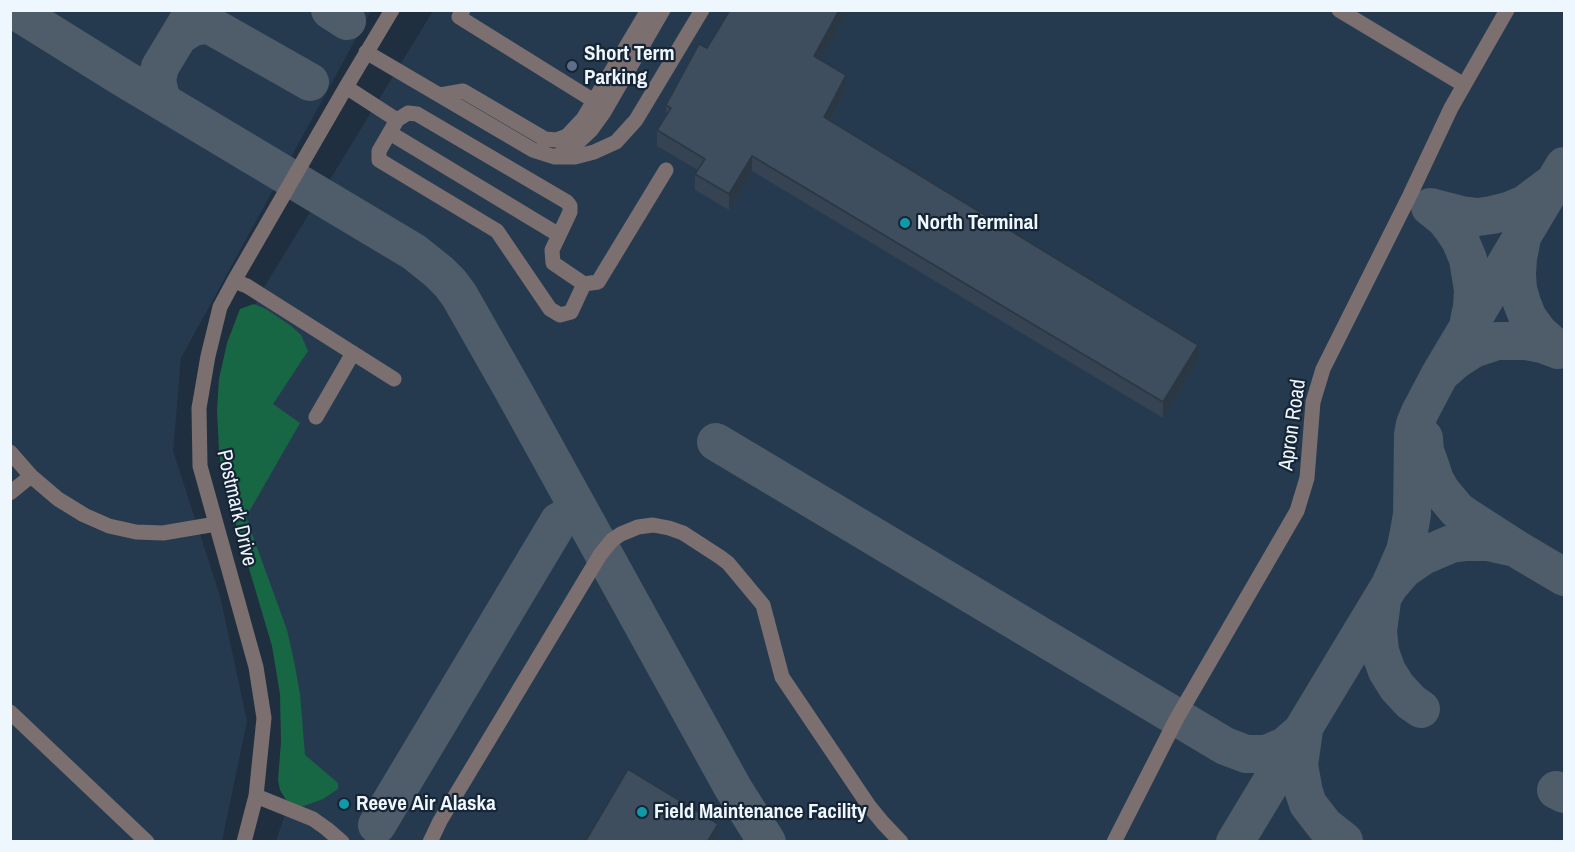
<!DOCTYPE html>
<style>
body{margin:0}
#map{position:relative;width:1575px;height:852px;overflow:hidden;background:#202f3f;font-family:"Archivo Narrow",sans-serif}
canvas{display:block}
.frame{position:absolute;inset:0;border:12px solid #eef6fe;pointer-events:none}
</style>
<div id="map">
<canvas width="1575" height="852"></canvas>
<div class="frame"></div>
</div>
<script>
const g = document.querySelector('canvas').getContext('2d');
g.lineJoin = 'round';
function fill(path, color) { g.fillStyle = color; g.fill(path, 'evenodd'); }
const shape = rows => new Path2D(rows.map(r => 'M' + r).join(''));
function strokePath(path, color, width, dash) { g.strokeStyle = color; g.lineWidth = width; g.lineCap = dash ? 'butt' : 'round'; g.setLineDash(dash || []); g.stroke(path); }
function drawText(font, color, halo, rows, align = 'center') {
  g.font = font + ' "Archivo Narrow",sans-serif'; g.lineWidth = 4.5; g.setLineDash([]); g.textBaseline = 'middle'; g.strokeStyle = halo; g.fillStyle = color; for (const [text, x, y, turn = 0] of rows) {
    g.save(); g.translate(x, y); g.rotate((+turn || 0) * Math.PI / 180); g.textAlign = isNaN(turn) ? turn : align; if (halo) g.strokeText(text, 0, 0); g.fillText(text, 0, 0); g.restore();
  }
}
const built = shape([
 [10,11,371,11,181,358,173,451,220,596,247,721,222,841,11,841],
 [433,11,1564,11,1564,841,276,841,305,755,251,534,237,488,222,386,260,294]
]);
const green = shape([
 [254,304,266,309,291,326,301,335,308,351,273,404,300,423,246,517,287,630,294,661,300,694,305,755,338,783,338,789,323,799,301,807,286,800,280,790,278,780,281,742,280,694,272,646,235,521,221,469,219,450,217,410,219,379,227,343,240,309]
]);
const taxiway = shape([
 [14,10,123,78,414,252,439,272,450,283,459,295,513,390,733,788,767,842],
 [330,10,347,21],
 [180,35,193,27,206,25,213,27,310,82],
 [164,102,160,94,157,80,160,67,192,14],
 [1521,243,1518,258,1517,274,1518,289,1522,303,1528,318,1539,333,1558,350],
 [1469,321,1472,307,1473,290,1468,259,1460,240,1452,228,1445,219,1430,207,1461,215,1478,217,1492,215,1508,211,1525,204,1549,186],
 [1446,369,1456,360,1473,349,1497,341,1526,341,1542,344,1558,350],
 [1424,438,1425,451,1430,465,1435,480,1442,492,1457,510,1470,519,1515,548],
 [716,442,1225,746,1246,754,1266,754,1285,746,1301,732],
 [1391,584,1404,569,1423,556,1451,544,1466,542,1488,542,1515,548,1564,577],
 [1382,601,1378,631,1380,651,1383,660,1387,671,1397,687,1411,702,1421,709],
 [1304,730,1299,765,1304,792,1308,804,1325,826,1344,841],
 [1556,790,1564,794],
 [377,825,559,521,568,517,575,517,584,520],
 [1235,842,1390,585,1405,551,1409,532,1412,514,1413,435,1415,424,1420,412,1439,376,1564,166]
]);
const minor = shape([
 [463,10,459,17,594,101],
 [1339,10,1464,85],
 [366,52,533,150,555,157,575,157,594,152,616,142,636,120,702,10],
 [346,87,397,120],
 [440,95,463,91,545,139,556,140,567,136,583,119,648,10],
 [390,133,559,235],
 [555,157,572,148,591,130,604,112,663,10],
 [234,281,247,286,394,379],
 [584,284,553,263,552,250,570,212,570,206,567,202,417,114,408,113,397,120,379,151,379,160,497,231,550,309,560,315,571,312,584,284,598,282,666,170],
 [316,417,353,353],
 [10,452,31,476,58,499,84,515,109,526,136,532,163,533,216,524],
 [10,493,31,476],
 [10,712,147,842],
 [256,796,313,819,327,829,342,842],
 [244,842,256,796,264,718,256,667,200,466,199,408,208,356,220,307,234,281,346,87,392,10],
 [430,842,440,821,600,555,612,540,621,534,638,527,653,525,669,528,683,533,720,557,728,563,763,605,782,677,869,806,883,823,901,842],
 [1114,842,1177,718,1297,511,1307,478,1313,402,1323,369,1410,195,1451,108,1507,10]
]);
const wall = shape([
 [848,10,820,60,846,91,831,120,1198,361,1163,418,752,171,729,210,695,190,695,174,698,170,657,146,657,130,666,116,666,105,707,48]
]);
const shadedWall = shape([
 [839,10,848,10,814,72,814,56],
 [846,75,846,91,824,132,824,117],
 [752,156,752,171,729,210,729,194],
 [1198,345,1198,361,1163,418,1163,402],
 [718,824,718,840,717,842,707,842]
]);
const building = shape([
 [730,10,839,10,814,56,846,75,824,117,1198,345,1163,402,752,156,729,194,695,174,705,159,657,130,671,108,666,105,699,44,707,48,730,10],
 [628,769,718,824,707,842,585,842,628,769]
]);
const markers = [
 [572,66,6,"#5c6f8a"],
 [905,223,6,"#0f9aa8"],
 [344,804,6,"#0f9aa8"],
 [642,812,6,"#0f9aa8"]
];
const poiNames = [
 ["Short Term",584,54],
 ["Parking",584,78],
 ["North Terminal",917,223],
 ["Reeve Air Alaska",356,804],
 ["Field Maintenance Facility",654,812]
];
const streetNames = [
 ["Apron Road",1293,425,-82],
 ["Postmark Drive",236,508,77]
];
fill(built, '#263a4f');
fill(green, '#176745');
strokePath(taxiway, '#4f5c6a', 38);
strokePath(minor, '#7b6f70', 15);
fill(wall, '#354352');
fill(shadedWall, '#2b3742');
fill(building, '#3e4e5f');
strokePath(building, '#2b3742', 1.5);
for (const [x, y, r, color] of markers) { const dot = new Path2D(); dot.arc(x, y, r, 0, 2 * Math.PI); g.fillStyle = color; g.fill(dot); strokePath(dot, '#162535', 2); }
drawText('bold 21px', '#eef6fe', '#162535', poiNames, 'left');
drawText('21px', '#eef6fe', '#162535', streetNames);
</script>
